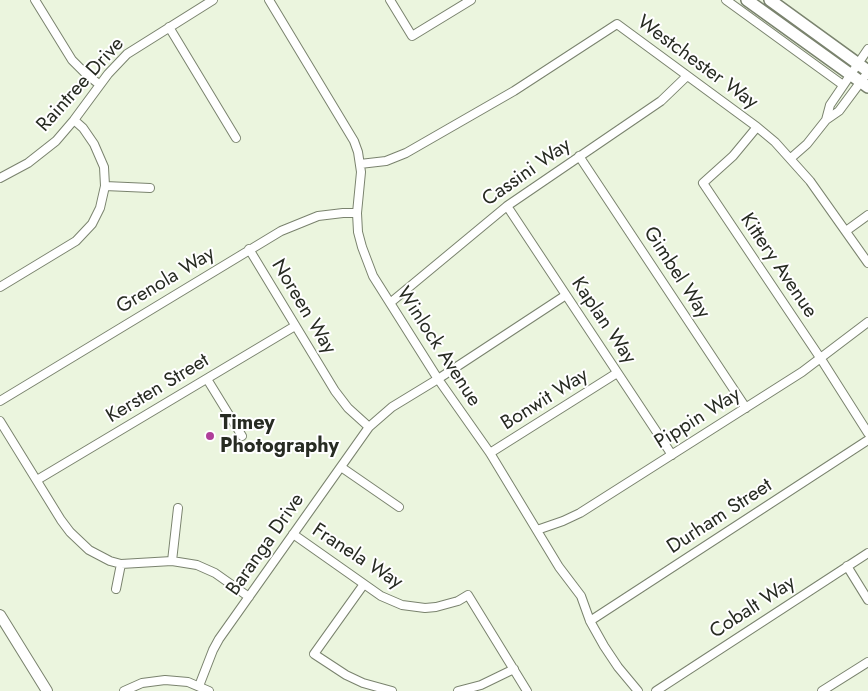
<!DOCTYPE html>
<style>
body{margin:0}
canvas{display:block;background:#ebf5de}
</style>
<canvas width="868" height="691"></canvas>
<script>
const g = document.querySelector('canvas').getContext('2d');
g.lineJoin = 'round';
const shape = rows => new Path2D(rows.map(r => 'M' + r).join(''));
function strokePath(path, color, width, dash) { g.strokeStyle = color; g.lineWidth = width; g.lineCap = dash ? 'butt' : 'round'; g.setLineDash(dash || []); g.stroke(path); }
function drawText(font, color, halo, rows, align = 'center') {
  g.font = font + ' Jost,sans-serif'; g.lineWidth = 4; g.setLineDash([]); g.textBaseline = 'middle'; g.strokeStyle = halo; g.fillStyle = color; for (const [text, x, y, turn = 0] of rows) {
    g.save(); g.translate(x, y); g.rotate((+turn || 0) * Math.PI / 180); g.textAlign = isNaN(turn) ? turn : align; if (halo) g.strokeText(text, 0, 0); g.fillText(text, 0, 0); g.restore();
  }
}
const minor = shape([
 [35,0,72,60,85,73,100,85],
 [269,0,354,141,358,152,361,172,357,213,358,232,362,247,373,276,438,379,490,453,559,567,581,596,590,621,604,646,618,667,638,691],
 [390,0,412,36,471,0],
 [726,0,843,85],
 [169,27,236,138],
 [826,120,830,105,868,49],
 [757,127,733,156,703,183,821,359,868,433],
 [579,156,746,408],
 [791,158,807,144,826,120,839,111,868,72],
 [360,164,386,161,406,153,514,91,617,24,757,127,775,142,810,181,868,263],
 [0,178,28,163,56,141,74,120,108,74,127,54,213,0],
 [105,186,150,188],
 [507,206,672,455],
 [846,231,868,215],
 [249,249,335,391,348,408,369,427],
 [0,287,76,241,92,224,100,208,105,186,104,167,94,144,83,128,74,120],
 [390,303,507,206,661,101,687,76],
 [207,379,242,436],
 [0,401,281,231,318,216,343,213,357,213],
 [0,421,61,520,70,532,89,550,110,561,121,564,172,561,197,565,215,573,249,597],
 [490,453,617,373],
 [341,467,399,507],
 [37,480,295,326],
 [537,530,563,521,580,513,802,372,868,322],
 [293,534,381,596,402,605,425,608,436,607,458,601,468,595,527,691],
 [172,561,178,508],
 [847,566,868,600],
 [364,584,314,654,346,675,363,683,392,691],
 [116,589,121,564],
 [590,621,868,440],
 [199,686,213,650,219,639,369,427,392,407,438,379,566,295],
 [124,691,142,683,165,680,188,682,209,691],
 [458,691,481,685,514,669],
 [656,691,868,553],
 [822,691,868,662]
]);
const tertiary = shape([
 [0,615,47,691]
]);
const secondary = shape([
 [747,0,868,87],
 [770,0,868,71]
]);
const markers = [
 [210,436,5,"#b03f9a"]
];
const streetNames = [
 ["Westchester Way",697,63,36],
 ["Raintree Drive",81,85,-48],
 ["Cassini Way",527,173,-35],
 ["Kittery Avenue",778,266,56],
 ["Gimbel Way",676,273,57],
 ["Grenola Way",166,281,-31],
 ["Noreen Way",303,307,59],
 ["Kaplan Way",603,321,56],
 ["Winlock Avenue",438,347,57],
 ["Kersten Street",158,389,-31],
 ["Bonwit Way",545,400,-32],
 ["Pippin Way",698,419,-32],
 ["Durham Street",720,517,-33],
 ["Baranga Drive",266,545,-55],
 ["Franela Way",357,557,33],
 ["Cobalt Way",753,608,-33]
];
const poiNames = [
 ["Timey",220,424],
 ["Photography",220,447]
];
strokePath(minor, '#7a836e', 10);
strokePath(tertiary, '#7a836e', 12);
strokePath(secondary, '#7a836e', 14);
strokePath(minor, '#fff', 8);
strokePath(tertiary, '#fff', 10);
strokePath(secondary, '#fff', 11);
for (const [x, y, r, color] of markers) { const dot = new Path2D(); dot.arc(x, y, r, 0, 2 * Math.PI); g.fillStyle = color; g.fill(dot); strokePath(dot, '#fff', 2); }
drawText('20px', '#272b22', '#fff', streetNames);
drawText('bold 20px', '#272b22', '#fff', poiNames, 'left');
</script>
